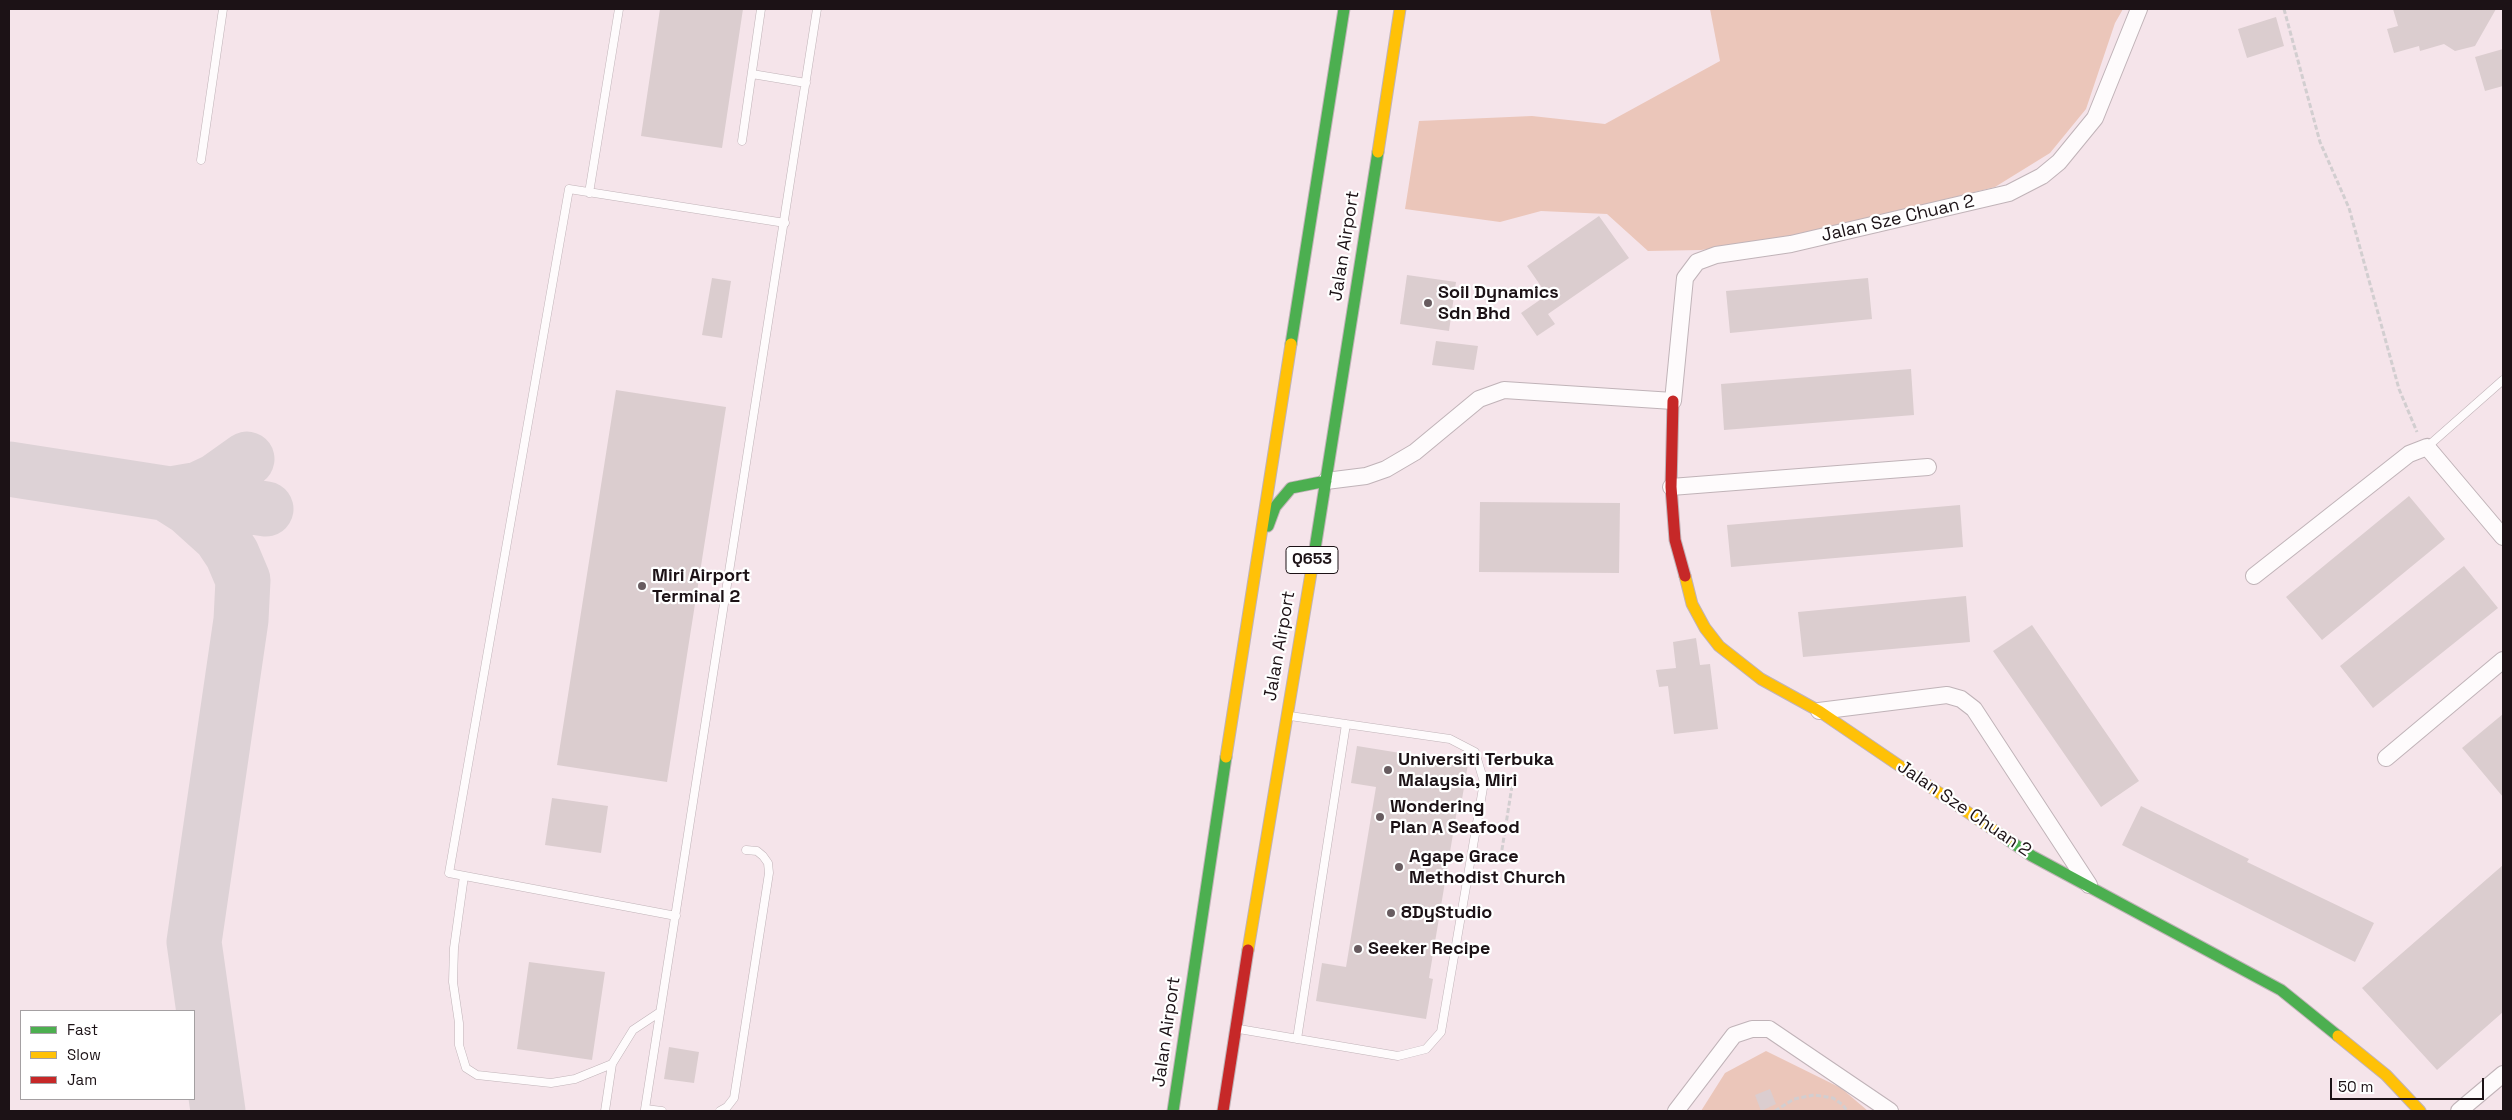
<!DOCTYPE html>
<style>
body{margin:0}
#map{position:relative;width:2512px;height:1120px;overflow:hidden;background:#f5e4ea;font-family:"Space Grotesk",sans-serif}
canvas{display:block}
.frame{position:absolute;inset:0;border:10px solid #1c1216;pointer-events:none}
.legend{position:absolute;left:20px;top:1010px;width:175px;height:90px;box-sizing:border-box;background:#fff;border:1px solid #a4a0a2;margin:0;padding:6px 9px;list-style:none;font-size:15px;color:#1c1216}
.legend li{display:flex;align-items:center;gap:10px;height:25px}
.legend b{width:25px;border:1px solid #a4a0a2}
.scale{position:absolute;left:2330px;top:1078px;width:154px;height:22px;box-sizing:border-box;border:2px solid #1c1216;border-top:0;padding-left:6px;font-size:15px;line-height:18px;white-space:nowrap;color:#1c1216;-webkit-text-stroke:4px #fff;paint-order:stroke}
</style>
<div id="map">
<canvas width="2512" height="1120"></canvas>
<div class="frame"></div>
<ul class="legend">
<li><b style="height:6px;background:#4caf50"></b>Fast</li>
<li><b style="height:6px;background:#ffc107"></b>Slow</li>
<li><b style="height:6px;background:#c62828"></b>Jam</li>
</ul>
<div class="scale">50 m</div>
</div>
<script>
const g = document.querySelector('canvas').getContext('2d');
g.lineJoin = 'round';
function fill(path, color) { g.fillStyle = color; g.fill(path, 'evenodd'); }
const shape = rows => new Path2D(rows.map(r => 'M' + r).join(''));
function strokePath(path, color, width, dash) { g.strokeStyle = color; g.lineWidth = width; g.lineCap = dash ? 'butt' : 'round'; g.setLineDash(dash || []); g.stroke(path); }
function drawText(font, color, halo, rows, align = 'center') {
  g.font = font + ' "Space Grotesk",sans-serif'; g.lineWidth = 4.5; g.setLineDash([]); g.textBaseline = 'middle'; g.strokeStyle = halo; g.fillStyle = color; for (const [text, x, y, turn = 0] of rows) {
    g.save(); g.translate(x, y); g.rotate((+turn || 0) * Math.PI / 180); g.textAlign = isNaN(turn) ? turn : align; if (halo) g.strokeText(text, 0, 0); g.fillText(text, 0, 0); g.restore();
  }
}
const green = shape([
 [1710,9,2123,9,2115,23,2086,109,2050,153,1995,187,1788,238,1701,250,1648,251,1607,214,1541,211,1500,222,1405,209,1419,121,1532,116,1605,124,1720,61],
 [1766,1051,1841,1088,1868,1111,1701,1111,1725,1073]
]);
const taxiway = shape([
 [9,469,266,509],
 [167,494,189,508,220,536,232,554,243,580,241,620,194,942,218,1111],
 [170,494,199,489,216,481,247,459]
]);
const building = shape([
 [660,9,743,9,722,148,641,136],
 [2393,9,2496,9,2475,46,2455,51,2444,44,2420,51,2419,46,2394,53,2387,29,2398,26],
 [2276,17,2284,46,2247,58,2238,29],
 [2503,49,2503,86,2485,91,2475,57],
 [1599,216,1629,258,1548,314,1555,324,1537,336,1521,313,1547,295,1527,266],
 [1407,275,1456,282,1449,331,1400,324],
 [712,278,731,281,722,338,702,335],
 [1868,278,1872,319,1730,333,1726,291],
 [1436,341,1478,346,1474,370,1432,365],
 [1911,369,1914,415,1724,430,1721,384],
 [616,390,726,407,667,782,557,765],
 [2409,496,2445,539,2322,640,2286,597],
 [1480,502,1620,503,1619,573,1479,572],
 [1960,505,1963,547,1731,567,1727,525],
 [2464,566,2498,608,2373,708,2340,666],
 [1966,596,1970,642,1803,657,1798,612],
 [2032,625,2139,781,2101,807,1993,651],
 [1696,638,1700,665,1710,664,1718,729,1674,734,1668,686,1659,687,1656,670,1676,668,1673,642],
 [2503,714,2503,797,2462,748],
 [1357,746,1468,764,1461,805,1458,804,1429,978,1433,979,1426,1019,1316,1001,1322,963,1346,967,1376,787,1351,783],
 [552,798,608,806,601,853,545,845],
 [2141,806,2249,859,2247,862,2374,923,2355,962,2122,845],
 [2503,865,2503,1012,2437,1070,2362,988],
 [529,962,605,972,592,1060,517,1049],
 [669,1047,699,1052,694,1083,664,1079],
 [1770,1089,1776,1104,1761,1111,1755,1095]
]);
const path = shape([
 [2284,9,2320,142,2349,208,2399,389,2417,432],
 [1497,784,1512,786,1500,862],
 [1775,1111,1794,1099,1814,1095,1833,1098,1843,1105,1847,1111]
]);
const lane = shape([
 [752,74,806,83],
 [742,141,761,9],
 [201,160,223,9],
 [589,193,619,9],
 [2427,447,2503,380],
 [464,876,454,948,453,982,459,1023,459,1045,466,1068,477,1075,551,1083,575,1079,612,1064],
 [676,916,449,873,569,189,785,223],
 [1239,1029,1398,1056,1426,1049,1441,1032,1484,782,1475,752,1450,739,1290,716],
 [1297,1039,1346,724],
 [645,1109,817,9],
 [605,1111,612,1064,633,1030,660,1012],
 [645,1111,645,1109,662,1111],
 [720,1111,727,1107,734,1098,769,873,768,863,763,856,757,851,746,850]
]);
const street = shape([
 [1326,481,1366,476,1386,469,1415,452,1479,399,1504,390,1673,401,1685,278,1697,262,1716,255,1791,244,2009,193,2042,176,2059,162,2095,118,2139,9],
 [1671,487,1928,467],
 [2254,576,2409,454,2427,447,2503,537],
 [1819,711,1947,695,1961,699,1974,709,2089,885],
 [2386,758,2503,660],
 [1676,1111,1734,1035,1752,1029,1769,1029,1890,1111],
 [2459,1111,2503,1074]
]);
const fast = shape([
 [1291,344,1344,9],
 [1268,526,1275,507,1291,488,1326,481],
 [1314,555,1378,152],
 [2007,839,2032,856,2281,990,2338,1036],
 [1173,1111,1226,757]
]);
const slow = shape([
 [1378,152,1400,9],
 [1685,576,1692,604,1705,628,1719,646,1761,679,1819,711,2007,839],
 [1226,757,1291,344],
 [1248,950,1314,555],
 [2338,1036,2386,1075,2420,1111]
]);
const jam = shape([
 [1673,401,1671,487,1675,540,1685,576],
 [1223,1111,1248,950]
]);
const markers = [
 [1428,303,5,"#685c60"],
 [642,586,5,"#685c60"],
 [1388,770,5,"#685c60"],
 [1380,817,5,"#685c60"],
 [1399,867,5,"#685c60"],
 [1391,913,5,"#685c60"],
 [1358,949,5,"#685c60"]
];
const shields = [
 [1312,560,52]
];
const shieldNames = [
 ["Q653",1312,560]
];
const streetNames = [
 ["Jalan Sze Chuan 2",1898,219,-13],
 ["Jalan Airport",1345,246,-81],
 ["Jalan Airport",1280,646,-80],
 ["Jalan Sze Chuan 2",1964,809,34],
 ["Jalan Airport",1167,1032,-82]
];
const poiNames = [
 ["Soil Dynamics",1438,293],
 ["Sdn Bhd",1438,314],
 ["Miri Airport",652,576],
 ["Terminal 2",652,597],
 ["Universiti Terbuka",1398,760],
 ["Malaysia, Miri",1398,781],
 ["Wondering",1390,807],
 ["Plan A Seafood",1390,828],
 ["Agape Grace",1409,857],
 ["Methodist Church",1409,878],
 ["8DyStudio",1401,913],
 ["Seeker Recipe",1368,949]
];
fill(green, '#ebc6ba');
strokePath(taxiway, '#ddd2d6', 55);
fill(building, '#dbcdcf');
strokePath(lane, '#c0b3b8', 9);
strokePath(street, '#c0b3b8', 18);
strokePath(fast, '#c0b3b8', 13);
strokePath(slow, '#c0b3b8', 13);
strokePath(jam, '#c0b3b8', 13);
strokePath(path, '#d2ced0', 3, [5, 2.5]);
strokePath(lane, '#fefbfc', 8);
strokePath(street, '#fefbfc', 16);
strokePath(fast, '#4caf50', 11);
strokePath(slow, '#ffc107', 11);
strokePath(jam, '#c62828', 11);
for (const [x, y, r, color] of markers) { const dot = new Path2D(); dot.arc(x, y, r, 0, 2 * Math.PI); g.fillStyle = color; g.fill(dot); strokePath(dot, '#fff', 2); }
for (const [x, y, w] of shields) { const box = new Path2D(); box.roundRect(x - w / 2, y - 13.5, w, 27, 4); g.fillStyle = '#fff'; g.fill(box); strokePath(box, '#1c1216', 1); }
drawText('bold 16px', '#1c1216', null, shieldNames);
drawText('18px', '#1c1216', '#fff', streetNames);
drawText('bold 18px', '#1c1216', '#fff', poiNames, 'left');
</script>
